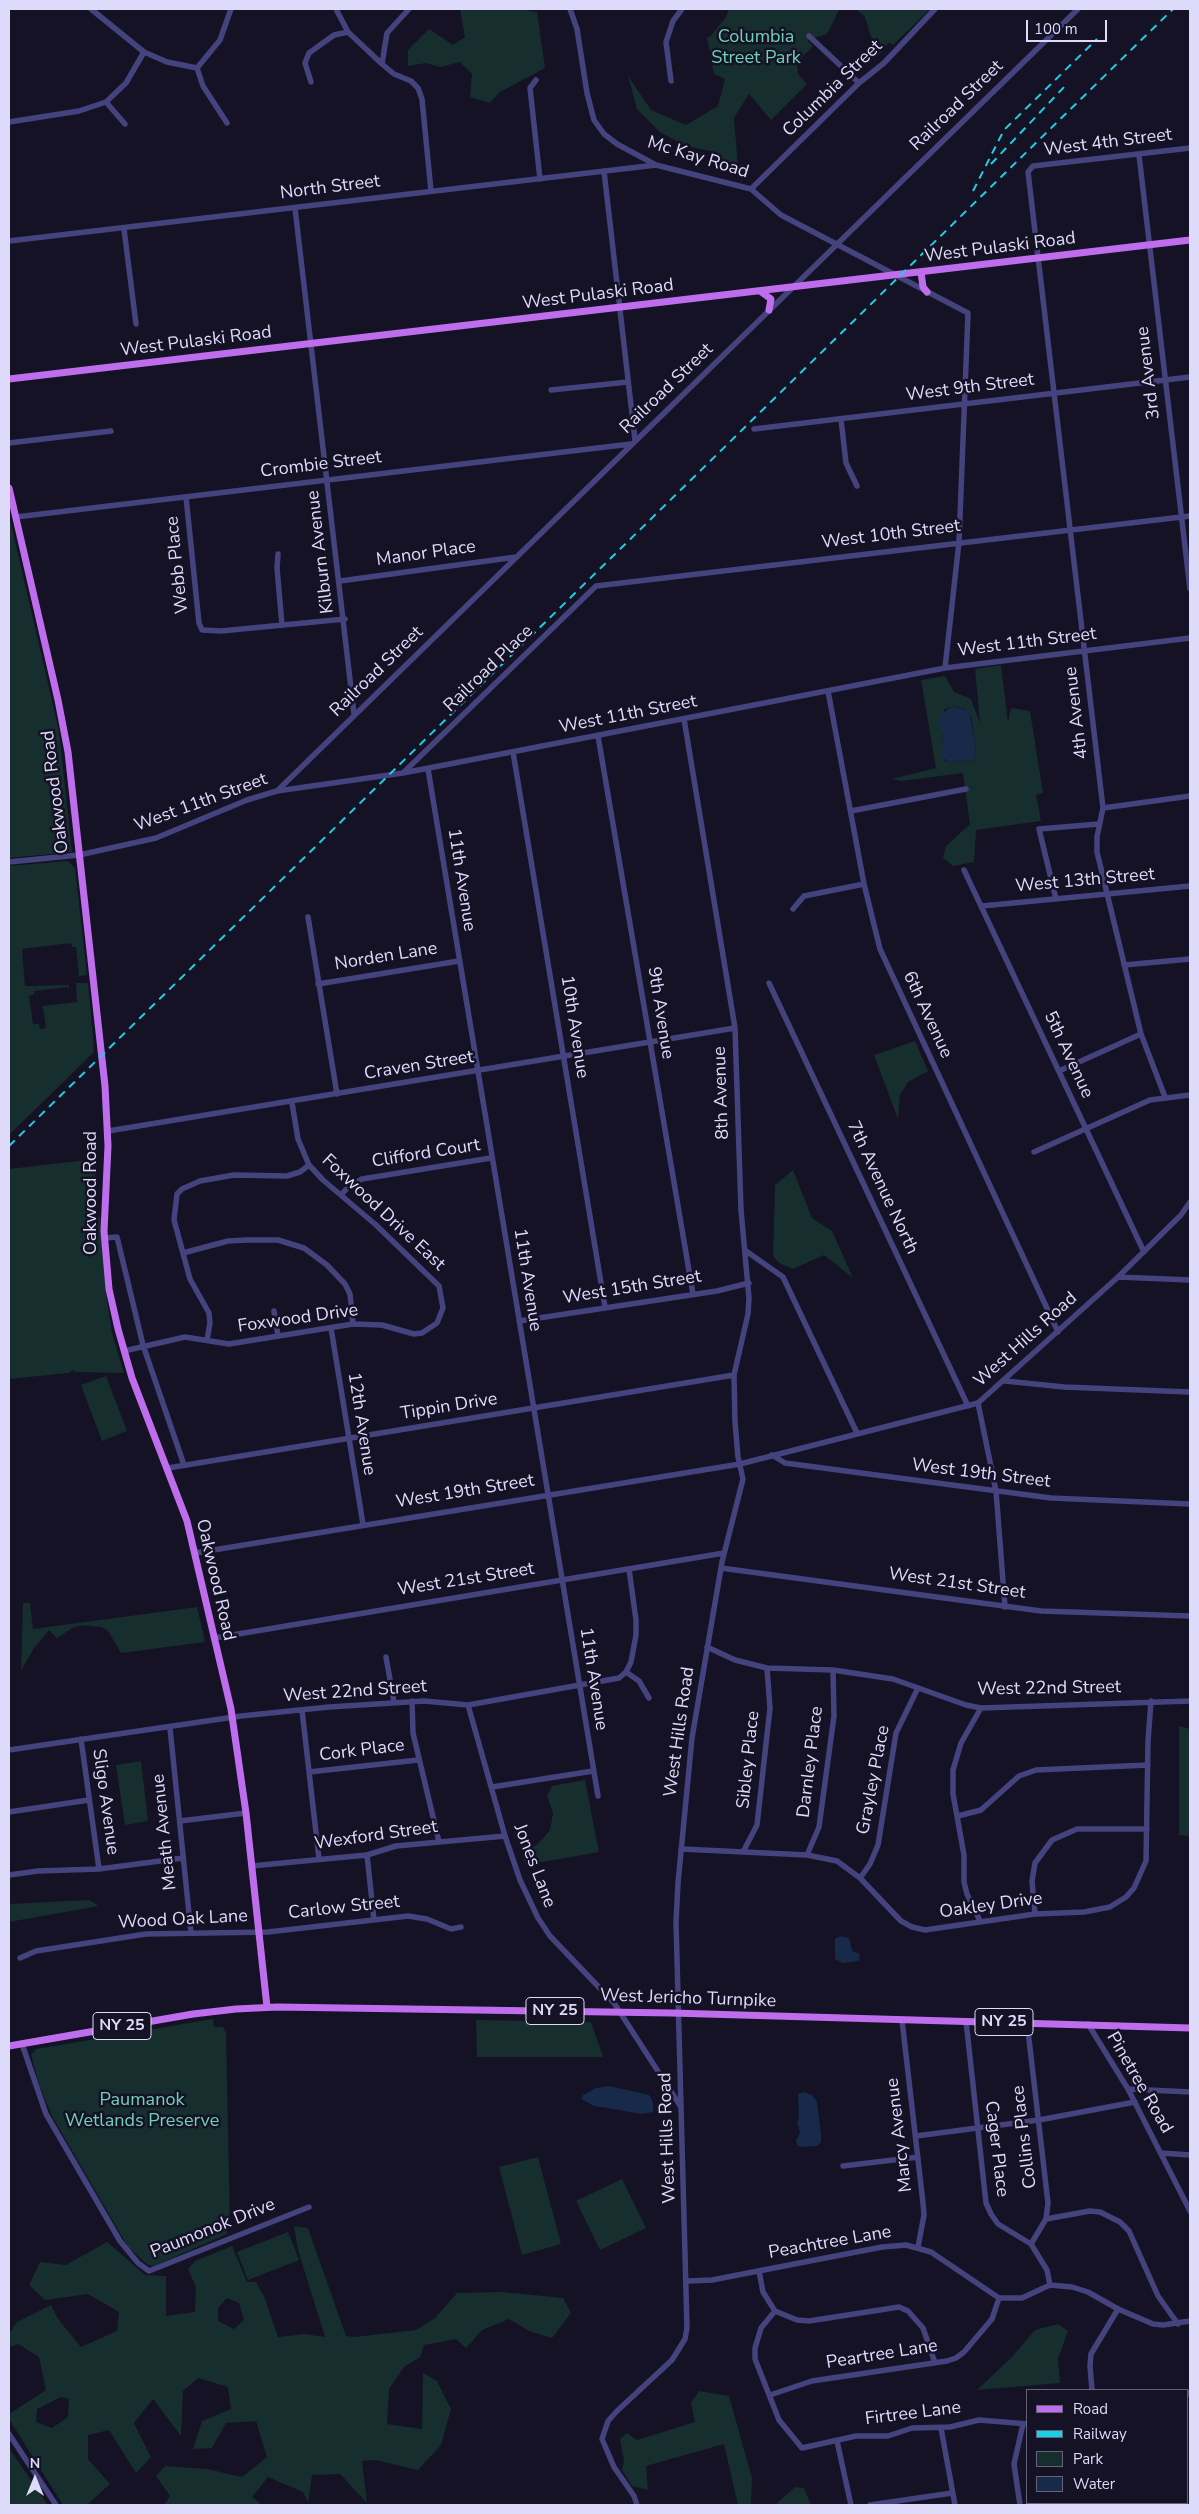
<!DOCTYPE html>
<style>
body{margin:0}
#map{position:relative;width:1199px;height:2514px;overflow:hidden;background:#151225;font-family:"Nunito Sans",sans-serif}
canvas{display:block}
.frame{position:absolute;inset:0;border:10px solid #dedafa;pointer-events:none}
.legend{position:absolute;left:1026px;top:2389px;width:162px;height:115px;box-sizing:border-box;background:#151225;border:1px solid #65627a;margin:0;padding:6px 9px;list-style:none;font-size:15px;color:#dedafa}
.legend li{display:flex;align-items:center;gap:10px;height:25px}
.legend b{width:25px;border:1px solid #65627a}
.north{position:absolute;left:10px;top:2454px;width:50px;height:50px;-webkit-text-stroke:4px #151225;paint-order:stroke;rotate:0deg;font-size:14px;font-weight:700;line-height:20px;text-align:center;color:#dedafa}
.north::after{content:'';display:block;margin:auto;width:18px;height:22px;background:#dedafa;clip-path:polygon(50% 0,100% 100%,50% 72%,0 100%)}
.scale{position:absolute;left:1026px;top:20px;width:81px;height:22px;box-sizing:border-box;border:2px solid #dedafa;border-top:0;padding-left:6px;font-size:15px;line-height:18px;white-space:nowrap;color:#dedafa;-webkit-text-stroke:4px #151225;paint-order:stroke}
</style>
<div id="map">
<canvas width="1199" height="2514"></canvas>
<div class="frame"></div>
<ul class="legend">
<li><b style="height:6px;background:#be6eed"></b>Road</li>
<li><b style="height:6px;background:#1dcfe3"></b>Railway</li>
<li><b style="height:14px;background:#162e2d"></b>Park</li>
<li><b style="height:14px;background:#172a4a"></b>Water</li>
</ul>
<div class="north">N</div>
<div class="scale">100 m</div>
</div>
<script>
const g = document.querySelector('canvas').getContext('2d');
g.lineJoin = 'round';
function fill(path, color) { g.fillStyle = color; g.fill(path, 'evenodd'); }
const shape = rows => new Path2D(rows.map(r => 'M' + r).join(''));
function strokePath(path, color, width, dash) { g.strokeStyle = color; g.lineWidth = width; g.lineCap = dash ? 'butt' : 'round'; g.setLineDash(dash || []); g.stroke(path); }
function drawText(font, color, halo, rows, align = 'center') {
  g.font = font + ' "Nunito Sans",sans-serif'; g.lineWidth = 5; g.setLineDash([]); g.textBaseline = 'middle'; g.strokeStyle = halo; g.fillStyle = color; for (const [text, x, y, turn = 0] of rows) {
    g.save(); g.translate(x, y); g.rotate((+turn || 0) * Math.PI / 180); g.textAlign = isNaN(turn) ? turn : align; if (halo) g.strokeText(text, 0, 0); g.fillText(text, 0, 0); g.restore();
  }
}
const green = shape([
 [460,9,518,9,537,12,545,68,500,92,490,103,470,97,472,74,460,62,440,67,426,63,408,66,408,50,429,29,453,45,465,37],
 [729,9,843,9,839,10,827,34,807,40,813,46,797,62,798,74,807,84,771,120,749,94,734,118,739,178,716,152,686,146,660,132,637,109,628,76,651,110,686,125,718,106,725,79,714,74,707,37,710,37,726,17],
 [856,9,930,9,893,45,889,42,877,57,865,17],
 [9,515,59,731,72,852,9,858],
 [1001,665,1008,723,1011,708,1030,711,1043,793,1036,795,1041,821,976,830,974,862,953,866,943,858,946,846,970,824,963,773,901,781,892,779,936,768,921,680,945,676,954,692,971,699,980,723,975,669],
 [952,706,965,709,971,717,976,749,974,760,949,762,944,760,942,746,944,710],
 [68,861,75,868,87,975,74,977,79,975,76,947,72,947,71,943,22,949,25,986,69,985,69,991,68,987,34,991,34,994,29,996,33,1024,39,1024,40,1029,46,1028,42,1002,43,1006,77,1002,76,983,88,983,94,1048,93,1053,9,1135,9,866],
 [915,1041,928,1071,908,1082,900,1095,898,1119,874,1055],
 [96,1159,94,1217,100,1217,106,1294,112,1333,124,1373,75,1372,74,1370,68,1373,9,1379,9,1169],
 [793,1170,812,1218,832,1231,853,1278,824,1255,793,1269,779,1263,773,1256,775,1185],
 [106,1376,127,1431,102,1441,81,1385],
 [23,1603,30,1603,33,1629,197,1607,205,1642,121,1653,108,1631,101,1627,83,1625,74,1627,57,1638,49,1630,34,1648,21,1671],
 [1179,1726,1190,1729,1190,1836,1179,1835],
 [141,1761,148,1821,125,1825,116,1765],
 [585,1780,599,1852,526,1865,522,1855,538,1844,550,1830,553,1813,547,1796,552,1786],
 [89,1900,99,1906,9,1922,9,1904],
 [213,2019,214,2027,223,2027,226,2033,230,2227,227,2229,227,2234,154,2266,148,2265,128,2247,52,2116,39,2084,31,2055,36,2049],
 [476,2020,591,2022,603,2057,477,2057],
 [538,2157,561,2244,522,2255,499,2167],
 [622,2179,646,2228,600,2250,576,2201],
 [294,2226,308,2228,346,2336,354,2337,416,2330,435,2318,457,2293,502,2292,563,2298,571,2313,552,2338,529,2331,509,2319,482,2330,466,2348,456,2339,424,2345,420,2357,404,2367,389,2389,387,2424,422,2429,423,2373,437,2381,451,2409,441,2445,418,2470,375,2460,362,2461,367,2503,340,2474,312,2475,308,2503,303,2492,268,2477,252,2497,262,2505,164,2505,170,2496,156,2476,165,2466,207,2469,242,2477,267,2457,256,2421,226,2423,212,2448,193,2449,202,2421,231,2409,228,2387,198,2378,183,2391,181,2436,153,2399,134,2423,151,2457,136,2473,109,2430,88,2435,88,2459,110,2484,87,2505,63,2505,9,2419,9,2414,46,2390,39,2357,18,2344,9,2347,9,2334,17,2322,51,2305,58,2319,81,2347,117,2331,119,2312,88,2294,45,2300,29,2285,40,2262,66,2265,107,2242,145,2275,166,2276,166,2316,195,2312,196,2287,188,2269,195,2261,232,2246,247,2282,256,2282,264,2296,278,2337,305,2334,325,2337,298,2250],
 [227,2298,239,2303,244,2320,234,2329,218,2321,218,2308],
 [61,2397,69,2399,68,2417,52,2428,36,2422,37,2409],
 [288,2232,299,2260,248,2280,237,2252],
 [1058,2324,1068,2331,1058,2359,1060,2383,977,2390,1011,2358,1035,2330],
 [699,2391,729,2396,752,2478,751,2505,738,2505,724,2444,646,2466,648,2490,632,2486,622,2470,624,2461,620,2439,627,2433,637,2440,695,2422,691,2403],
 [9,2448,48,2505,9,2505],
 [795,2487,804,2488,811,2505,775,2505]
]);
const water = shape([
 [952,706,969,711,976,749,974,760,949,762,941,757,943,735,939,723,940,715],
 [840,1936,849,1938,852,1951,860,1954,859,1961,843,1963,835,1959,835,1939],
 [609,2086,649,2095,653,2102,653,2112,641,2114,608,2108,594,2106,581,2099,583,2095,596,2088],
 [804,2092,812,2095,817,2102,821,2135,821,2142,817,2146,803,2147,798,2146,796,2141,800,2133,797,2122,799,2119,798,2094]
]);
const minor = shape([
 [91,9,144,52,167,62,197,68],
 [336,9,348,32,382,64,394,74,411,81,418,88,422,99,431,191],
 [570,9,577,29,587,93,594,120,604,134,617,144,656,165,751,189,781,215,968,313,959,542,945,668],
 [809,36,859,83],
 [382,64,387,33,409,9],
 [197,68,220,40,231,9],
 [197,68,203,86,227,123],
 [536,80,530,88,540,179],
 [671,81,666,42,673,21,682,9],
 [311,82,305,63,309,53,334,35,348,32],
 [106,102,125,124],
 [9,122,79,111,106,102,126,83,144,52],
 [1139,155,1190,589],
 [604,171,635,440],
 [751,189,859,83,884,63,935,9],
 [295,208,354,714],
 [124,229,136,324],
 [9,241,656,165],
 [551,390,628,382],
 [841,419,846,463,857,486],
 [754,429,1190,377],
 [9,443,111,431],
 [186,497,199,623,202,630,221,631,345,619],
 [16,517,631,444],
 [278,554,277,568,282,625],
 [340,581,516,557],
 [828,691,864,884,880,949,1058,1332],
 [598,736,693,1294],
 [513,752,605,1307],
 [428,769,598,1796],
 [404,772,596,586,1190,516],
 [277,791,1078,9],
 [1103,808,1190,796],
 [851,811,966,789],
 [9,862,79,855,156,838,247,800,277,791,403,773,945,668,1190,638],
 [964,870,1144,1252],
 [1056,899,1039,829,1099,824],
 [982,906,1190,886],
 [793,909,804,896,864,884],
 [308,917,337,1094],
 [1124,965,1190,959],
 [769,983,968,1406],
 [318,984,459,961],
 [1059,1071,1141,1034],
 [1165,1097,1141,1034,1097,852,1097,837,1103,808,1028,172,1033,166,1190,148],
 [108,1131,735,1028],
 [1034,1152,1150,1100,1190,1095],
 [341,1195,349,1186,362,1179,491,1158],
 [105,1238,117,1237,143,1345,184,1465],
 [746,1251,783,1277,857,1433],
 [183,1253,228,1241,247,1240,278,1240,304,1248,327,1265,345,1284,350,1294,353,1324],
 [1118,1277,1190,1280],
 [274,1311,278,1336],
 [519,1321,717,1291,749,1283],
 [331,1328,363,1524],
 [207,1340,210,1323,209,1313,190,1279,174,1220,177,1194,182,1189,200,1181,234,1175,287,1176,300,1172,309,1165],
 [124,1351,185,1337,229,1344,353,1324,382,1325,414,1334,422,1333,437,1323,443,1308,439,1286,376,1225,323,1180,309,1165,298,1139,292,1103],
 [1005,1381,1064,1387,1190,1392],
 [978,1403,996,1491,1005,1607],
 [772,1455,785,1463,1051,1498,1190,1504],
 [168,1468,734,1375],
 [195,1553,740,1464,978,1403,1118,1277,1181,1215,1190,1202],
 [721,1568,1041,1611,1190,1616],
 [214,1638,724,1553],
 [707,1647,735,1660,767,1668,833,1670,893,1679,966,1705,981,1708,1190,1701],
 [386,1657,394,1702],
 [626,1672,639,1681,649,1698],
 [412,1701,413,1733,439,1842],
 [468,1705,505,1836,520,1880,538,1918,550,1936,614,2003,681,2107],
 [302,1710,319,1859],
 [170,1728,191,1933],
 [81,1739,99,1869],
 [9,1750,241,1716,329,1707,424,1701,468,1705,619,1678,626,1672,631,1662,636,1635,636,1620,629,1569],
 [309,1772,418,1760],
 [492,1787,593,1771],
 [9,1812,89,1800],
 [958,1816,981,1810,1019,1776,1036,1770,1148,1765],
 [180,1821,246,1813],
 [681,1849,807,1855,837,1861,860,1878,901,1921,912,1927,925,1930,1035,1914,1084,1912,1110,1907,1126,1897,1134,1888,1146,1861,1148,1741,1151,1701],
 [743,1852,757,1825,770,1708,767,1668],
 [367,1855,374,1920],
 [807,1855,819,1827,834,1716,833,1670],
 [251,1866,367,1855,396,1846,505,1836],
 [9,1875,38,1871,99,1869,183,1858],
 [860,1878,870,1864,878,1845,896,1733,918,1688],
 [1035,1914,1032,1881,1035,1863,1052,1840,1077,1829,1147,1829],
 [980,1921,967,1894,964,1882,964,1855,953,1794,953,1770,961,1743,981,1708],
 [20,1958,36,1951,146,1934,268,1932,408,1916,427,1919,451,1929,461,1927],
 [902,2020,923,2203,924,2215,918,2247],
 [966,2021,986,2203,991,2214,998,2224,1031,2244,1047,2270,1050,2285],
 [1027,2022,1048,2203,1046,2219,1031,2244],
 [1088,2024,1128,2089,1190,2211],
 [22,2044,46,2114,120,2241,138,2263,149,2271,309,2207],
 [1128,2089,1190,2092],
 [916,2136,1039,2120,1135,2102],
 [1161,2153,1190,2155],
 [843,2166,918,2157],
 [1046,2219,1090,2211,1100,2212,1120,2222,1129,2231,1158,2296,1178,2324],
 [759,2271,763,2292,775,2311],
 [687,2281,712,2280,882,2247,906,2245,931,2252,999,2298,1022,2298,1050,2285,1072,2287,1088,2292,1118,2309,1153,2324,1163,2325,1190,2321],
 [775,2311,761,2328,755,2348,755,2359,779,2420,802,2448,856,2436,888,2436,912,2428,950,2427,979,2420,1028,2424],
 [775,2311,797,2320,809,2321,899,2307,908,2311,923,2328,935,2363],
 [1092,2390,1090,2366,1091,2354,1118,2309],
 [1188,2394,1190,2392],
 [770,2395,812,2381,947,2361,956,2358,964,2352,992,2319,999,2298],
 [941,2428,955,2505],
 [9,2434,56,2505],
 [837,2441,851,2505],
 [637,2505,634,2496,614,2467,602,2439,608,2421,617,2411,672,2360,685,2339,687,2328,676,1922,678,1883,692,1738,722,1562,743,1479,738,1457,735,1422,734,1375,748,1314,749,1298,741,1210,735,1028,684,719],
 [870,2505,952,2493],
 [1020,2505,1014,2464,1023,2424],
 [1087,2505,1088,2503],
 [1175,2505,1176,2503]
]);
const major = shape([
 [921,272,923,287,927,292],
 [760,291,771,299,769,310],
 [9,379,1190,240],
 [9,488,58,700,68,752,105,1086,108,1146,104,1231,109,1289,118,1329,132,1378,187,1521,231,1709,246,1813,267,2007],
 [9,2046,193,2014,236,2009,277,2007,672,2013,1190,2028]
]);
const rail = shape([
 [991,164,1066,85],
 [973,191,1004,130,1097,39],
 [9,1146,1173,9]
]);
const shields = [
 [555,2011,58],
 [1004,2022,58],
 [122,2026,58]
];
const shieldNames = [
 ["NY 25",555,2011],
 ["NY 25",1004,2022],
 ["NY 25",122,2026]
];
const parkNames = [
 ["Columbia",756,38],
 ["Street Park",756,59],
 ["Paumanok",142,2101],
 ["Wetlands Preserve",142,2122]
];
const streetNames = [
 ["Columbia Street",833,89,-44],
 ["Railroad Street",957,106,-44],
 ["West 4th Street",1108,143,-7],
 ["Mc Kay Road",698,158,17],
 ["North Street",330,188,-7],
 ["West Pulaski Road",1000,248,-7],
 ["West Pulaski Road",598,295,-7],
 ["West Pulaski Road",196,342,-7],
 ["3rd Avenue",1149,373,-97],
 ["West 9th Street",970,388,-7],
 ["Railroad Street",667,389,-44],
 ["Crombie Street",321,465,-7],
 ["West 10th Street",891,535,-7],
 ["Kilburn Avenue",321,552,-97],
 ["Manor Place",426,554,-8],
 ["Webb Place",178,565,-96],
 ["West 11th Street",1027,643,-7],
 ["Railroad Place",489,669,-44],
 ["Railroad Street",377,672,-44],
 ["4th Avenue",1077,713,-97],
 ["West 11th Street",628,715,-11],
 ["Oakwood Road",56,792,-97],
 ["West 11th Street",201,803,-20],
 ["11th Avenue",461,880,81],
 ["West 13th Street",1085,881,-5],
 ["Norden Lane",386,957,-9],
 ["9th Avenue",660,1013,81],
 ["6th Avenue",927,1015,65],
 ["10th Avenue",574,1027,81],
 ["5th Avenue",1068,1055,65],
 ["Craven Street",419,1066,-9],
 ["8th Avenue",722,1093,-92],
 ["Clifford Court",426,1154,-9],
 ["7th Avenue North",882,1188,65],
 ["Oakwood Road",92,1193,-90],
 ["Foxwood Drive East",383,1213,43],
 ["11th Avenue",527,1280,81],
 ["West 15th Street",632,1288,-9],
 ["Foxwood Drive",298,1319,-8],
 ["West Hills Road",1026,1340,-42],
 ["Tippin Drive",449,1407,-9],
 ["12th Avenue",361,1424,81],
 ["West 19th Street",981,1474,7],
 ["West 19th Street",465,1492,-9],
 ["Oakwood Road",215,1580,77],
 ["West 21st Street",466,1580,-9],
 ["West 21st Street",957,1584,8],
 ["11th Avenue",593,1679,81],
 ["West 22nd Street",1049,1689,-1],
 ["West 22nd Street",355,1692,-4],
 ["West Hills Road",680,1732,-82],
 ["Cork Place",362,1751,-7],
 ["Sibley Place",749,1760,-84],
 ["Darnley Place",811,1762,-83],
 ["Grayley Place",874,1780,-79],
 ["Sligo Avenue",105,1802,82],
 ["Meath Avenue",165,1832,-96],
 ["Wexford Street",376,1836,-8],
 ["Jones Lane",534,1866,69],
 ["Oakley Drive",991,1906,-8],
 ["Carlow Street",344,1908,-6],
 ["Wood Oak Lane",183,1920,-3],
 ["West Jericho Turnpike",688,1999,2],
 ["Pinetree Road",1139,2083,60],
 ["Marcy Avenue",900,2135,-97],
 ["Collins Place",1025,2137,-97],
 ["West Hills Road",668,2138,-92],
 ["Cager Place",996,2149,83],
 ["Paumonok Drive",213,2229,-22],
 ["Peachtree Lane",830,2243,-10],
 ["Peartree Lane",882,2355,-9],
 ["Firtree Lane",913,2414,-7]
];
fill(green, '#162e2d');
fill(water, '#172a4a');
strokePath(minor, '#45437e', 5.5);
strokePath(major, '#be6eed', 7);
strokePath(rail, '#1dcfe3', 2, [8, 6]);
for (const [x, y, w] of shields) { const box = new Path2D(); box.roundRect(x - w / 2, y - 13.5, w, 27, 4); g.fillStyle = '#151225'; g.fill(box); strokePath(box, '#dedafa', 1); }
drawText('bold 16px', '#dedafa', null, shieldNames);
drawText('18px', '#6ed2b9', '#151225', parkNames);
drawText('18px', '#dedafa', '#151225', streetNames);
</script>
